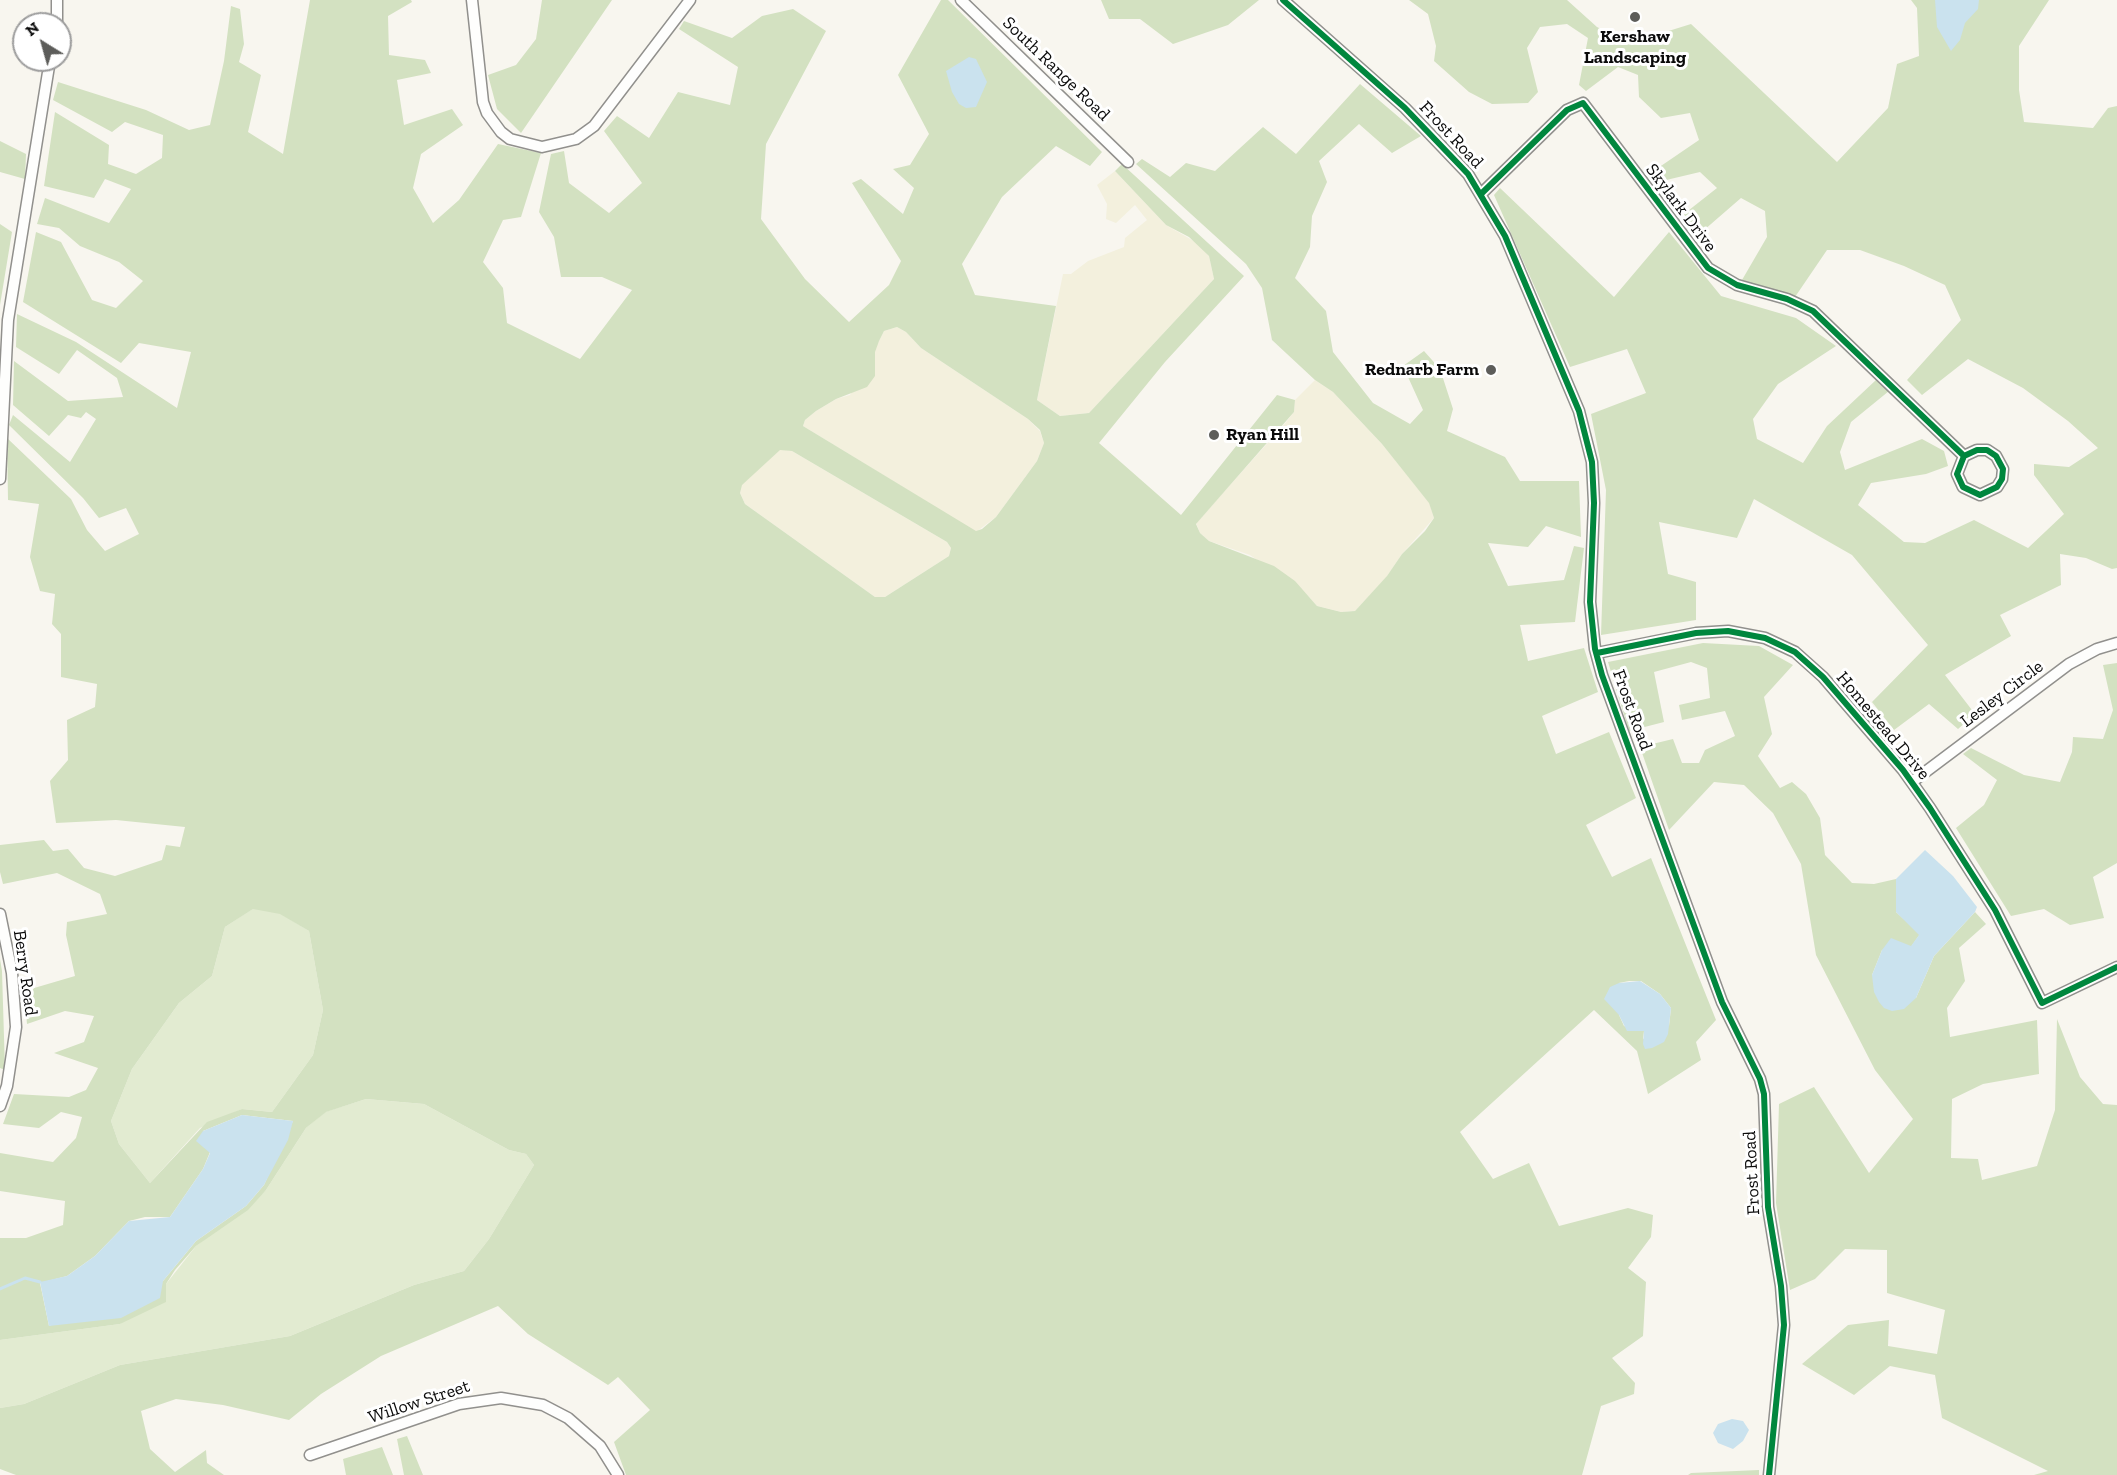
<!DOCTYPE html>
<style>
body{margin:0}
#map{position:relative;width:2117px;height:1475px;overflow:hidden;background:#f8f6ef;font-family:"Zilla Slab",serif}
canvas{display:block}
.north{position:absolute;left:12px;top:12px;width:60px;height:60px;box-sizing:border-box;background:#fff;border:2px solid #9d9d9d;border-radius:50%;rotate:323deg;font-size:16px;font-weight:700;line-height:24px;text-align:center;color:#0a0a0a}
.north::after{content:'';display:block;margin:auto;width:21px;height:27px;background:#5d5d5a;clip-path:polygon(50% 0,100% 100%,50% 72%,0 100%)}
</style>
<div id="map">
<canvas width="2117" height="1475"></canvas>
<div class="north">N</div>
</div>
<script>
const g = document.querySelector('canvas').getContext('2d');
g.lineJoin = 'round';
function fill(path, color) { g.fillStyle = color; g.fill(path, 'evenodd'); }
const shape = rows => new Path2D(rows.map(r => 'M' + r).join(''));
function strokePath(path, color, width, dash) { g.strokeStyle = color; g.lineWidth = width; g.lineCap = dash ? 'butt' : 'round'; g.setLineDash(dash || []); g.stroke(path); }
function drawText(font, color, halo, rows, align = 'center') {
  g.font = font + ' "Zilla Slab",serif'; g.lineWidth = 6; g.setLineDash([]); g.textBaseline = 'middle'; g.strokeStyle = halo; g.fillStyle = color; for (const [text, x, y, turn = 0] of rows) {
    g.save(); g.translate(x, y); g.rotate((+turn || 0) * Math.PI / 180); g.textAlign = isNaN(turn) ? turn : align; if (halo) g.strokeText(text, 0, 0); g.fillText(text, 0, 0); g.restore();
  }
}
const farmland = shape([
 [1115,171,1166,225,1199,244,1209,256,1214,279,1089,413,1060,416,1037,400,1063,274,1071,274,1088,261,1124,247,1125,238,1147,220,1135,205,1116,223,1106,219,1107,204,1097,185],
 [897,327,906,332,921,348,1028,419,1040,431,1044,443,1037,461,996,517,976,532,803,426,805,420,816,411,836,399,850,395,884,331],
 [1315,380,1333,392,1382,444,1429,502,1434,518,1402,554,1386,578,1355,611,1341,612,1317,606,1308,596,1250,555,1209,541,1200,533,1196,523,1282,427,1294,412,1295,400],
 [780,449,792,451,947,542,951,548,949,556,885,597,875,597,745,504,740,493,741,485]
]);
const green = shape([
 [254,908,280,913,309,931,323,1010,313,1055,272,1112,242,1109,200,1128,150,1183,119,1144,111,1121,132,1069,179,1003,212,976,225,927],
 [366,1099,424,1104,509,1150,526,1154,534,1165,489,1239,464,1271,414,1285,290,1336,120,1365,24,1404,0,1408,0,1340,120,1324,166,1284,196,1246,266,1190,306,1128,325,1112]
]);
const forest = shape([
 [310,0,411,0,412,2,388,16,389,55,425,60,431,73,397,80,404,125,452,109,463,125,421,154,413,188,433,223,459,200,498,144,541,153,521,217,503,220,483,262,503,288,507,323,580,359,632,290,602,277,561,277,554,237,539,212,551,154,564,151,569,183,609,213,642,183,604,131,617,116,649,138,678,92,730,105,738,67,679,29,684,21,732,38,762,16,793,9,826,31,766,144,761,219,805,279,849,322,889,285,901,261,852,183,861,179,903,214,914,188,893,169,910,165,929,134,898,75,941,0,948,0,1102,152,1090,166,1056,146,1002,197,962,264,975,295,1056,306,1037,400,1060,416,1089,413,1214,279,1209,256,1189,237,1166,225,1115,171,1122,164,1244,276,1165,362,1099,443,1181,515,1277,395,1295,400,1294,412,1196,524,1200,533,1209,541,1274,566,1295,581,1317,606,1341,612,1355,611,1387,576,1402,554,1425,531,1434,518,1429,503,1382,444,1333,392,1315,380,1272,340,1262,288,1246,264,1136,164,1142,159,1170,177,1186,163,1215,171,1263,127,1296,154,1360,84,1421,136,1392,153,1359,124,1319,161,1327,182,1312,216,1310,247,1295,278,1326,311,1333,352,1373,403,1410,424,1423,410,1403,366,1424,351,1440,369,1453,409,1447,431,1505,457,1520,481,1579,481,1581,537,1546,526,1528,547,1488,543,1508,586,1564,580,1574,546,1584,548,1575,622,1520,625,1528,661,1584,648,1598,692,1542,716,1556,754,1609,732,1636,798,1586,825,1612,877,1651,858,1716,1020,1696,1042,1701,1060,1648,1094,1637,1051,1594,1010,1460,1132,1493,1179,1529,1163,1559,1226,1628,1208,1653,1215,1651,1237,1628,1268,1646,1282,1643,1336,1612,1358,1635,1383,1634,1394,1601,1406,1582,1475,626,1475,614,1442,650,1410,618,1377,608,1385,528,1334,498,1306,381,1356,321,1394,289,1420,223,1405,176,1399,141,1411,150,1449,175,1472,206,1450,207,1463,224,1475,16,1475,0,1469,0,1408,24,1404,120,1365,290,1336,414,1285,464,1271,489,1239,534,1165,526,1154,509,1150,424,1104,366,1099,326,1112,306,1128,266,1190,248,1210,196,1246,175,1270,166,1284,166,1302,120,1324,0,1340,0,1238,26,1238,63,1225,65,1201,0,1191,0,1153,53,1162,76,1138,82,1117,61,1112,39,1128,3,1124,14,1094,69,1097,86,1090,98,1068,54,1053,84,1042,94,1016,65,1011,27,1024,24,991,75,976,66,935,67,922,107,914,100,894,57,873,3,884,0,872,0,845,44,840,53,851,68,849,84,868,115,876,162,860,166,845,180,847,185,827,116,820,56,823,50,781,68,760,67,720,95,707,97,684,61,677,61,634,52,624,55,594,40,591,30,557,39,504,8,500,7,438,71,499,87,530,105,551,139,534,126,508,99,518,83,498,9,425,13,415,70,462,96,419,86,412,81,418,68,415,49,436,13,405,14,361,68,401,123,397,117,378,77,350,59,374,16,347,17,314,76,342,177,408,191,352,139,343,121,363,23,302,36,232,61,242,92,300,116,308,143,281,119,262,80,246,59,228,37,224,45,198,109,223,131,189,105,179,94,198,44,186,55,112,109,145,108,164,136,174,162,158,163,135,125,122,112,132,53,100,58,82,146,110,189,130,210,125,224,61,231,6,240,9,244,44,239,62,261,75,248,132,283,154],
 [897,327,906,332,921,348,1028,419,1040,430,1044,443,1037,461,996,517,982,529,976,531,803,426,805,420,816,411,836,399,867,387,875,376,875,352,879,341,884,331],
 [780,450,792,451,947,542,951,548,949,556,885,597,875,597,745,504,740,493,742,485],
 [253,909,280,914,309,931,323,1010,313,1055,272,1112,242,1109,207,1122,150,1183,119,1144,111,1121,132,1069,179,1003,212,976,225,927],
 [1629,981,1641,981,1660,994,1671,1008,1669,1026,1643,1039,1644,1031,1624,1026,1619,1015,1619,983],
 [242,1115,293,1121,264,1185,246,1206,196,1241,163,1281,49,1326,40,1283,67,1276,95,1256,129,1221,145,1217,170,1217,203,1169,210,1152,203,1131],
 [542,0,612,0,521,133,497,109,488,75,516,65,536,39],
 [1101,0,1259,0,1228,25,1173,44,1140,19,1109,19],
 [1409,0,1567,0,1597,27,1630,43,1691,24,1837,162,1888,108,1897,64,1919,56,1917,8,1911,0,2049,0,2019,46,2019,90,2024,122,2093,128,2108,108,2117,106,2117,568,2112,569,2086,558,2060,554,2061,585,2000,615,2011,636,1945,675,1975,714,1958,729,1929,704,1894,730,1872,702,1928,645,1852,555,1754,499,1737,538,1659,522,1668,574,1696,582,1696,620,1601,635,1606,490,1591,414,1646,393,1627,349,1570,367,1494,195,1500,188,1614,297,1669,232,1721,296,1796,318,1836,346,1778,384,1753,419,1757,439,1803,463,1827,426,1876,380,1889,391,1851,422,1840,452,1845,470,1922,439,1944,451,1948,466,1926,474,1871,483,1858,505,1904,542,1925,543,1974,520,2028,548,2064,514,2034,475,2034,464,2069,467,2098,448,2068,421,2023,388,1968,359,1922,395,1907,380,1961,320,1945,285,1904,266,1860,250,1827,250,1795,297,1742,280,1767,237,1765,211,1741,198,1696,237,1684,214,1717,188,1700,172,1662,181,1655,170,1699,140,1690,113,1661,118,1639,97,1638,75,1618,67,1586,91,1579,85,1588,38,1567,24,1540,27,1527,48,1538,92,1528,103,1492,104,1469,92,1434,61,1436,46,1428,14],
 [0,141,26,154,25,179,0,172],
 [0,224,12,232,0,305],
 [1703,643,1759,646,1793,665,1764,697,1772,734,1758,756,1780,788,1792,782,1806,794,1820,818,1825,855,1852,883,1874,884,1896,879,1896,912,1920,934,1911,947,1882,950,1872,975,1916,998,1934,956,1975,912,1986,924,1959,948,1965,981,1947,1008,1950,1037,2037,1020,2039,1074,1983,1084,1952,1099,1951,1158,1978,1159,1982,1180,2037,1166,2055,1110,2057,1019,2080,1077,2103,1104,2117,1105,2117,1475,2034,1475,2048,1471,1942,1418,1935,1375,1890,1366,1854,1395,1802,1364,1848,1325,1889,1320,1888,1346,1937,1354,1945,1310,1887,1293,1887,1250,1845,1249,1815,1279,1790,1290,1776,1203,1779,1104,1814,1087,1869,1173,1913,1119,1875,1070,1816,955,1801,864,1773,813,1744,785,1714,782,1669,830,1640,747,1673,739,1682,763,1699,763,1705,750,1735,736,1725,711,1682,720,1679,705,1710,698,1707,668,1691,662,1654,672,1664,722,1629,731,1608,662],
 [2117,663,2117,863,2093,877,2104,918,2070,925,2044,909,2011,916,1956,828,1984,805,1997,780,1963,754,1971,748,2024,775,2060,782,2072,752,2073,737,2103,739,2113,710,2103,665],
 [0,959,2,971,5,1070,0,1068],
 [407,1436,423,1475,404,1475,397,1439],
 [382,1447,393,1475,346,1475,343,1459],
 [1759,1470,1759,1475,1688,1475,1691,1473]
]);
const water = shape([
 [1935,0,1979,0,1978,9,1965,23,1960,40,1951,51,1937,27],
 [969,57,976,59,987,82,976,107,966,108,959,104,952,92,946,71],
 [1925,850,1953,876,1977,907,1975,912,1934,956,1916,998,1904,1009,1892,1011,1884,1008,1879,1002,1874,992,1872,975,1882,950,1891,938,1911,946,1919,935,1896,912,1896,879],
 [1640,981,1660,994,1671,1008,1668,1034,1664,1042,1652,1048,1645,1049,1643,1044,1644,1031,1627,1031,1619,1015,1604,999,1610,987,1619,983],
 [242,1115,293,1121,288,1140,264,1185,246,1206,196,1241,163,1281,160,1298,121,1318,49,1326,40,1282,67,1276,95,1256,129,1221,170,1217,203,1169,210,1153,196,1141,203,1131],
 [1732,1419,1743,1421,1749,1430,1743,1441,1733,1449,1718,1443,1713,1433,1718,1424]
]);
const stream = shape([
 [0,1289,25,1278,40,1282]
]);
const minor = shape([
 [472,0,483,102,487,113,501,132,510,139,542,147,576,139,594,126,690,0],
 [961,0,1128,162],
 [1283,0,1405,108,1468,174,1505,236,1579,411,1592,462,1594,503,1590,602,1595,649,1602,675,1722,1002,1760,1079,1764,1094,1768,1207,1781,1286,1784,1325,1769,1475],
 [57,24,57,0],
 [1482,193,1567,110,1583,103,1708,268,1737,285,1787,299,1813,311,1964,456,1957,474,1963,487,1980,495,1997,487,2002,479,2003,469,1996,456,1987,450,1977,450,1964,456],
 [0,479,8,320,50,60],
 [1597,653,1696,633,1728,631,1765,638,1795,652,1823,677,1903,770,1930,808,1995,910,2042,1003,2117,967],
 [1912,782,2069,664,2097,649,2117,643],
 [0,914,12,973,16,1027,7,1086,0,1106],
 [310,1455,459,1404,501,1398,543,1405,568,1418,600,1446,618,1475]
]);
const cycleway = shape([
 [1283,0,1405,108,1468,174,1505,236,1579,411,1592,462,1594,503,1590,602,1595,649,1602,675,1722,1002,1760,1079,1764,1094,1768,1207,1781,1286,1784,1325,1769,1475],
 [1482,193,1567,110,1583,103,1708,268,1737,285,1787,299,1813,311,1964,456,1957,474,1963,487,1980,495,1997,487,2002,479,2003,469,1996,456,1987,450,1977,450,1964,456],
 [1597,653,1696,633,1728,631,1765,638,1795,652,1823,677,1903,770,1930,808,1995,910,2042,1003,2117,967]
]);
const markers = [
 [1635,17,6,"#5d5d5a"],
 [1491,370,6,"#5d5d5a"],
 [1214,435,6,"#5d5d5a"]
];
const poiNames = [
 ["Kershaw",1635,37],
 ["Landscaping",1635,58],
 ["Rednarb Farm",1479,370,"right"],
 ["Ryan Hill",1226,435,"left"]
];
const streetNames = [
 ["South Range Road",1056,69,44],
 ["Frost Road",1451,135,47],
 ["Skylark Drive",1681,208,53],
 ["Lesley Circle",2002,694,-37],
 ["Frost Road",1632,710,70],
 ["Homestead Drive",1883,726,50],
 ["Berry Road",25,973,82],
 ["Frost Road",1752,1173,-93],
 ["Willow Street",419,1402,-18]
];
fill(farmland, '#f3f0dd');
fill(green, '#e2ebd1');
fill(forest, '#d3e1c1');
fill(water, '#cae2ee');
strokePath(stream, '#cae2ee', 3);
strokePath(minor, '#91908d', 13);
strokePath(minor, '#fefefd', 10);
strokePath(cycleway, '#00873e', 6);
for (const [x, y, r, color] of markers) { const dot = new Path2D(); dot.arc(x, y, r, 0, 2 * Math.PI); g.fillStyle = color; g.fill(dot); strokePath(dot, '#fff', 2); }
drawText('bold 18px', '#0a0a0a', '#fff', poiNames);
drawText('18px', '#0a0a0a', '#fff', streetNames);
</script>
